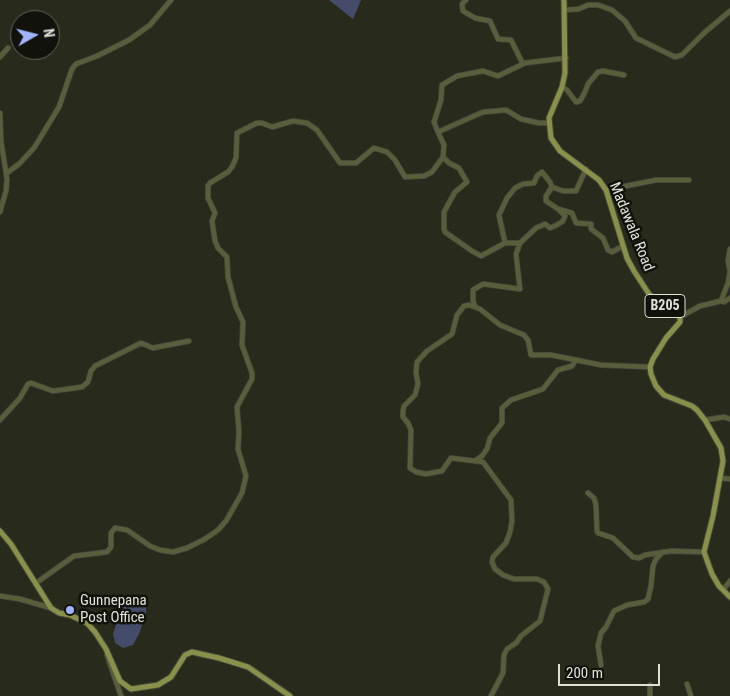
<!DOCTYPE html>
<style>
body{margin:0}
#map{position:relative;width:730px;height:696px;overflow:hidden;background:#282a1b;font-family:"Roboto Condensed",sans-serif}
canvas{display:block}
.north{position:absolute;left:10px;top:10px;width:50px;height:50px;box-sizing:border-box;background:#11120b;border:1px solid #63645c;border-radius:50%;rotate:82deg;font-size:14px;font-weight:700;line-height:20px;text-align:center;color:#dfe0d6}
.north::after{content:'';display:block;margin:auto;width:18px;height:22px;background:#a1b3fd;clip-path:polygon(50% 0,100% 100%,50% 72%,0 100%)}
.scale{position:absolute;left:558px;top:664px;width:102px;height:22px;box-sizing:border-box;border:2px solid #dfe0d6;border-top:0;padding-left:6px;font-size:15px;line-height:18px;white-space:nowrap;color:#dfe0d6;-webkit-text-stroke:4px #11120b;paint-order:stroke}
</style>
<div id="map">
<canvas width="730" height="696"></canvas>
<div class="north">N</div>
<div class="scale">200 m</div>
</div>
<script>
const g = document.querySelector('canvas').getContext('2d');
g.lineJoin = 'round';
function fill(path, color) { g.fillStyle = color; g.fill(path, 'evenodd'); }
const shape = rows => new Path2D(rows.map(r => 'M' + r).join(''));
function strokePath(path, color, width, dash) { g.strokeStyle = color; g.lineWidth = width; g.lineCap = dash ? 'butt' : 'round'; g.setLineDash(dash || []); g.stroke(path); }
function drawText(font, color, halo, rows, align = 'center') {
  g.font = font + ' "Roboto Condensed",sans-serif'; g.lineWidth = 5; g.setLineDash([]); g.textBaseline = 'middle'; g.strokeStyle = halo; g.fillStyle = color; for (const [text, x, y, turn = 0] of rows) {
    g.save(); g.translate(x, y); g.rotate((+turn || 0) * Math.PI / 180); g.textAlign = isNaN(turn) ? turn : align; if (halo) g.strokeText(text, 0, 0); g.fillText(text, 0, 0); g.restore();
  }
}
const green = shape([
 [329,0,361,0,353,19],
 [133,597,142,599,146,606,146,614,139,634,133,645,123,648,115,643,113,634,118,618,126,601]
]);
const minor = shape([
 [466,0,462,4,463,11,475,18,490,21,498,39,511,40,523,64],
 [565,10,579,9,588,5,598,5,612,10,625,21,636,38,675,57,682,55,704,33,730,11],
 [0,57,8,48],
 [562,87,567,90,576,102,580,101,585,92,588,84,598,72,603,71,624,75],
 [0,113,1,141,7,179,6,191,0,212],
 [438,132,434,122,441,100,442,85,457,76,483,71,498,76,525,63,566,58],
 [443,157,449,163,459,168,467,182,455,192,444,212,444,229,445,232,472,251,481,256,505,243,499,215,507,198,515,188,523,184,534,183,537,176,542,172,550,182,552,187,546,196,546,201,558,209,572,213,576,223,591,224,591,229,603,238,608,250,612,252,623,246],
 [7,173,19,164,34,148,59,107,72,69,76,64,97,56,129,40,150,25,171,0],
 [552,187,563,191,576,191,586,169],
 [606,190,656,180,689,180],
 [505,243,520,243,536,228,545,224,550,228,557,225,563,221,565,216,559,210],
 [721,301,728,283,730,271,728,261,730,249],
 [475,306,473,301,473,290,483,284,520,289,516,254,520,243],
 [680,317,700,306,721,301,724,302,730,298],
 [0,420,20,398,28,384,31,383,53,391,82,387,88,382,91,371,95,366,141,343,153,348,189,341],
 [705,420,724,417,730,419],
 [476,460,482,456,487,449,490,438,502,423,502,408,511,400,543,389,558,370,572,366,576,360],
 [720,478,730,479],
 [588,493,594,498,596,505,597,531,598,533,613,538,633,557,639,558,645,555,671,551,704,552],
 [36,583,74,556,107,552,111,547,111,533,115,528,127,530,150,546,160,550,173,552,187,548,205,539,218,530,226,521,242,493,246,476,238,449,239,432,237,407,252,379,252,373,242,345,243,322,236,307,228,277,227,257,218,248,215,241,212,221,215,213,208,198,208,186,210,183,228,172,232,167,236,158,237,133,257,123,262,123,272,127,293,121,307,123,317,130,340,163,356,163,374,148,387,152,395,160,405,177,424,176,432,172,443,157,444,145,438,132,483,112,506,110,521,119,539,123,549,123],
 [723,590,730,581],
 [0,596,20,599,51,608],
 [107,655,121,696],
 [601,665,598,646,601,633,606,627,614,611,627,605,644,602,648,599,651,586,653,566,656,559,663,552],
 [687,684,691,696],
 [491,696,503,673,504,655,507,649,516,643,521,636,540,621,548,589,544,582,537,579,514,579,503,575,495,569,492,562,493,557,506,543,510,532,512,521,511,500,483,462,451,458,442,471,426,474,416,472,410,468,411,430,408,423,403,417,403,411,404,406,415,395,418,384,416,373,417,362,427,351,452,334,457,315,464,306,469,305,480,309,500,325,524,335,528,340,531,355,551,355,601,365,650,367],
 [650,696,650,685]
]);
const major = shape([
 [564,0,565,73,562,87,549,118,551,138,560,151,599,180,606,190,627,258,634,271,649,294,656,301,676,312,680,317,680,322,666,338,653,359,650,367,651,374,656,386,664,395,692,406,697,410,705,420,721,448,723,461,713,516,704,552,712,574,719,586,730,597],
 [0,531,11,544,51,608,59,613,70,615,87,623,95,632,106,649,120,681,131,689,158,685,171,677,185,655,192,652,219,658,248,667,290,696]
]);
const markers = [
 [70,610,5,"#a1b3fd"]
];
const shields = [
 [665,306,40]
];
const shieldNames = [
 ["B205",665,306]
];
const streetNames = [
 ["Madawala Road",631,227,68]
];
const poiNames = [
 ["Gunnepana",80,601],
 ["Post Office",80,618]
];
fill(green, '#454c6a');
strokePath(minor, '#454739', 6);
strokePath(major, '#454739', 7);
strokePath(minor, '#595d3c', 4.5);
strokePath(major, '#889049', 5);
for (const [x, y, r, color] of markers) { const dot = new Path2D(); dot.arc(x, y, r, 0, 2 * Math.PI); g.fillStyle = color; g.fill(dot); strokePath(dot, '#11120b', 2); }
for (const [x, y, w] of shields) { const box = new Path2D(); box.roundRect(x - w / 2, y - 11.5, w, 23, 4); g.fillStyle = '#11120b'; g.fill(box); strokePath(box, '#dfe0d6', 1); }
drawText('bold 14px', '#dfe0d6', null, shieldNames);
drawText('15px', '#dfe0d6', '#11120b', streetNames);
drawText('15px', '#dfe0d6', '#11120b', poiNames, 'left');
</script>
